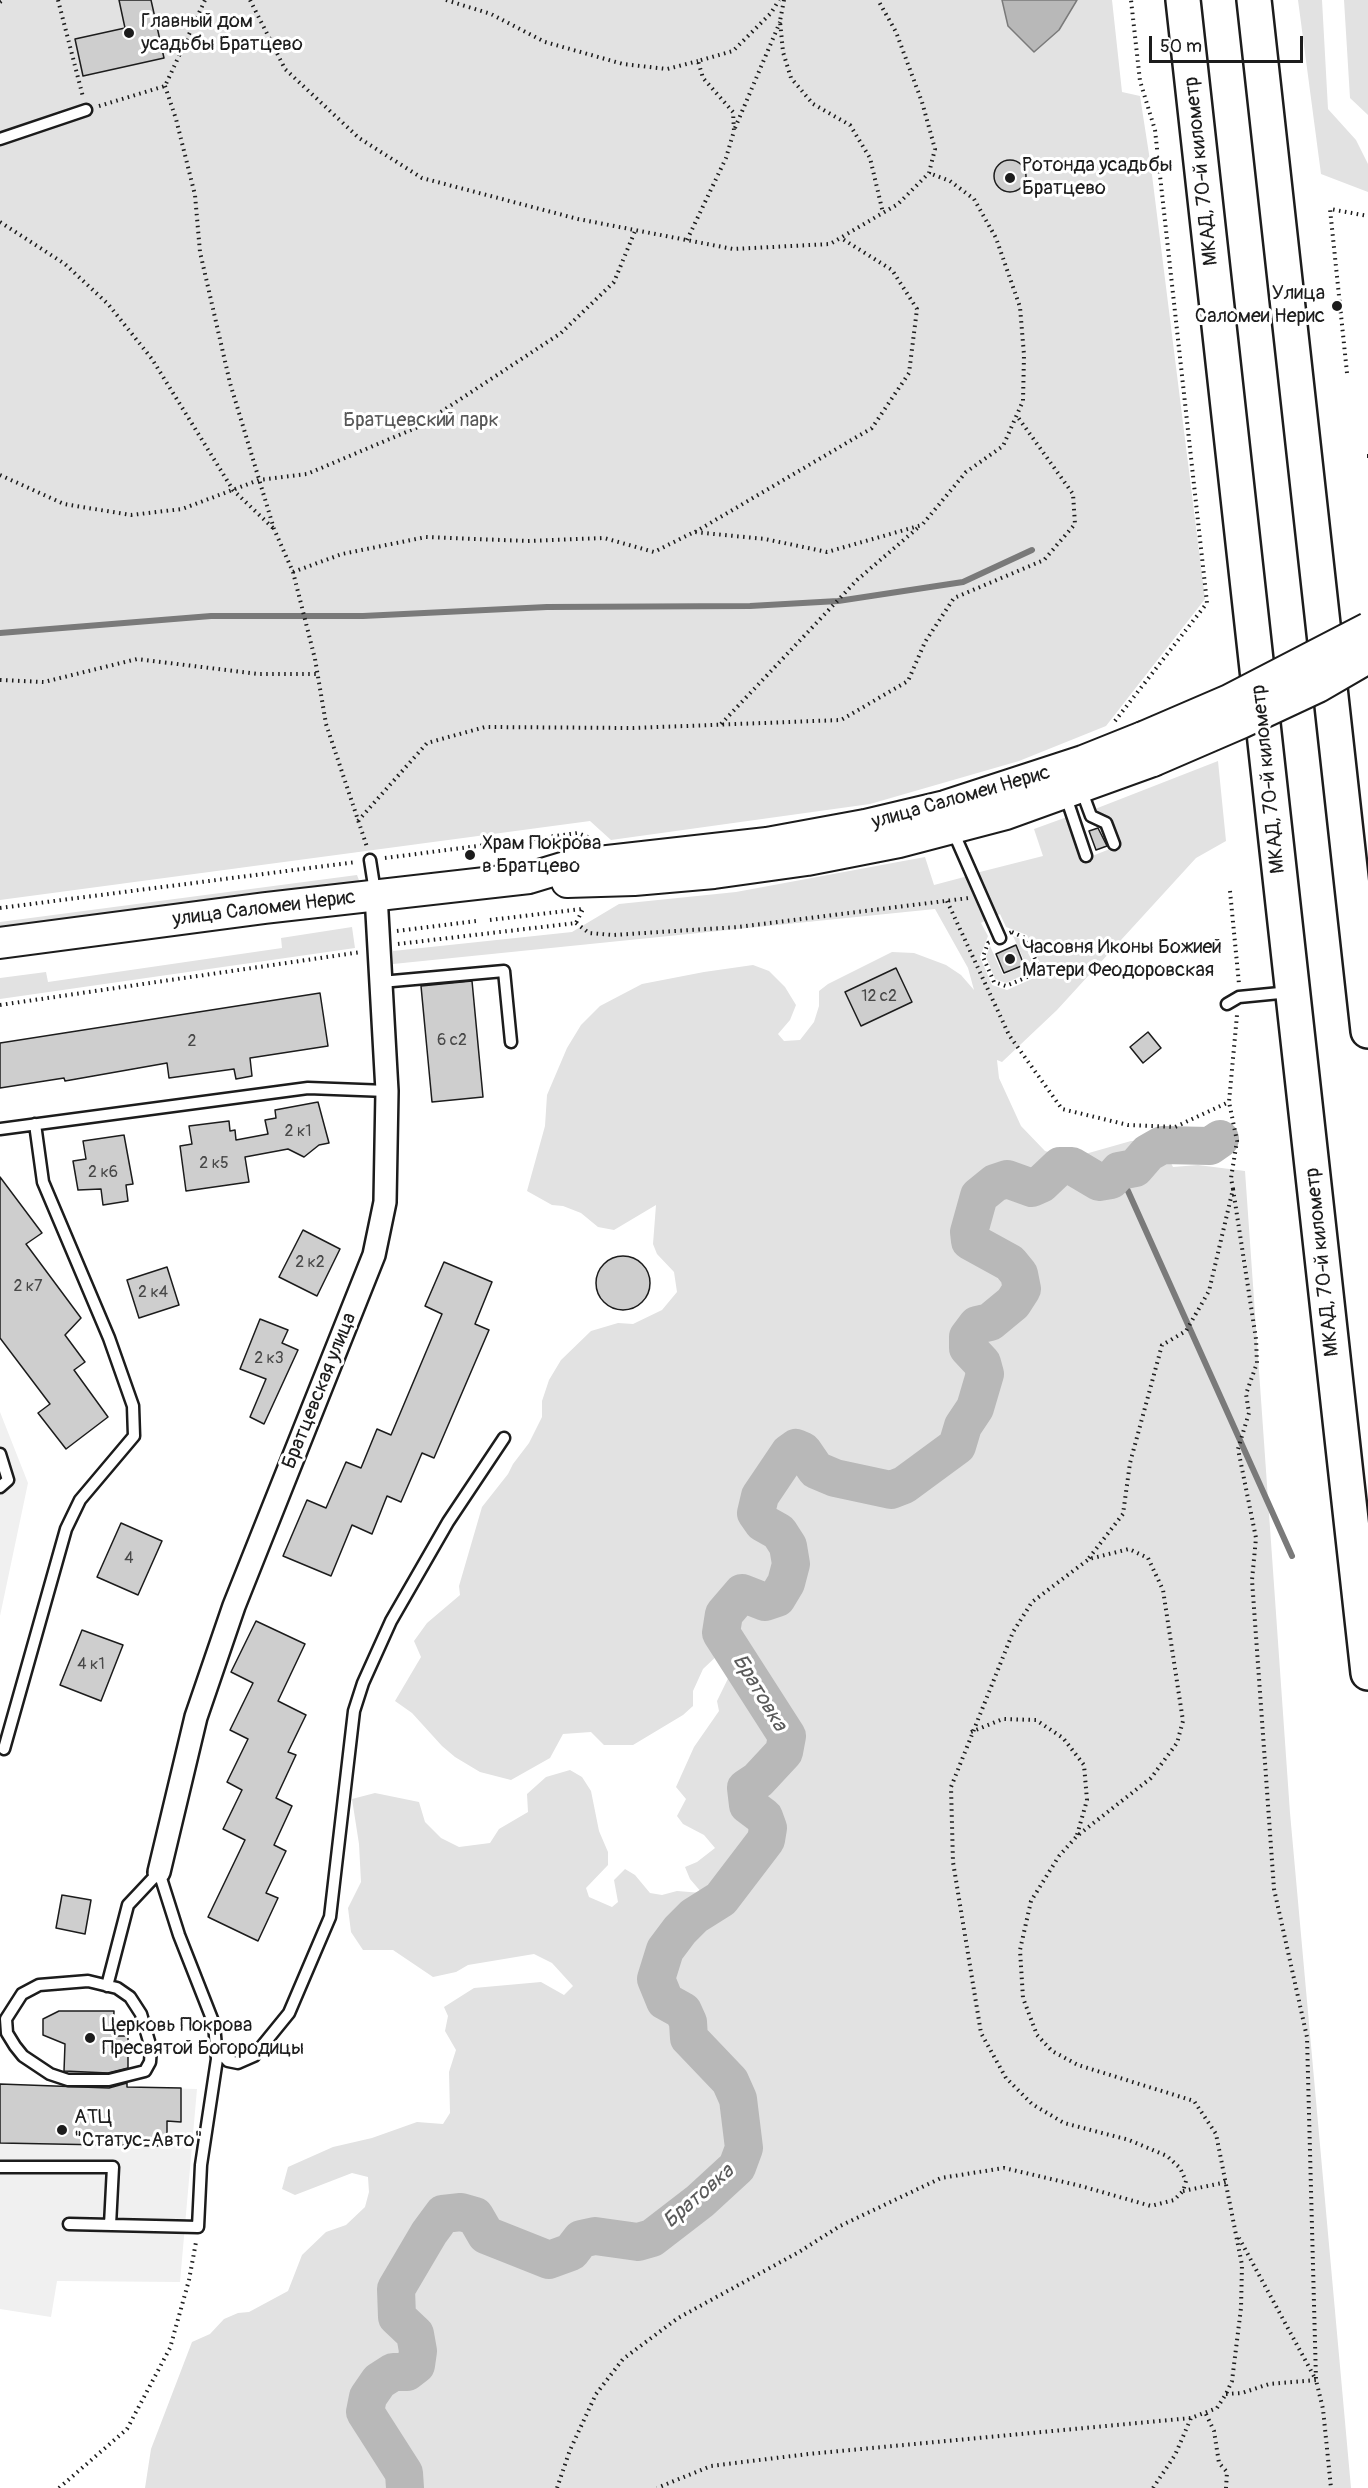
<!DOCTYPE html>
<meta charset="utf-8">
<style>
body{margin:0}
#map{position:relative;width:1368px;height:2488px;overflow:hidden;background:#fff;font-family:Pangolin,sans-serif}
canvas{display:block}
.scale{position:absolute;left:1149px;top:36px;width:154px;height:27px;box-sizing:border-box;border:3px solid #1c1c1c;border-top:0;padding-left:8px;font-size:18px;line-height:21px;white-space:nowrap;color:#1c1c1c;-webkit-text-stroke:4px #fff;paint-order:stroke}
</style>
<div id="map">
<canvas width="1368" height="2488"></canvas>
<div class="scale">50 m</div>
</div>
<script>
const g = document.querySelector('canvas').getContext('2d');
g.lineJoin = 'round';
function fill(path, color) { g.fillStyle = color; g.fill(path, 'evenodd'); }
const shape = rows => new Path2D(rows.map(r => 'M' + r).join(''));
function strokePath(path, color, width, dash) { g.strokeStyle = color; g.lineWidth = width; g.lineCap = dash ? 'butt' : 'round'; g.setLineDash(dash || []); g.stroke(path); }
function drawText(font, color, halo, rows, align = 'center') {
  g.font = font + ' Pangolin,sans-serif'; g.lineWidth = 6; g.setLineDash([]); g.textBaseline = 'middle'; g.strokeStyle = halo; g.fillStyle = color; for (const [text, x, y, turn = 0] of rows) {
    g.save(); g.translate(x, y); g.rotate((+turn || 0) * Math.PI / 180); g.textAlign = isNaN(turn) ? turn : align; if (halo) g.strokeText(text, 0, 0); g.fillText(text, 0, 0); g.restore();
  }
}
const built = shape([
 [0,1412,28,1483,0,1616],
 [0,2084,197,2089,180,2282,57,2281,51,2317,0,2309]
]);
const green = shape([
 [0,0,1112,0,1122,92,1140,96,1151,167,1205,599,1106,726,1019,761,870,804,611,840,590,821,0,900],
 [1298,0,1322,0,1328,109,1356,140,1368,164,1368,192,1321,174],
 [1344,0,1368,0,1368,115,1350,98],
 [1218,761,1226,841,1196,858,1057,1010,1002,1062,997,1060,999,1078,1021,1126,1045,1151,1071,1158,1131,1141,1149,1141,1165,1151,1173,1167,1198,1165,1245,1171,1290,1813,1351,2488,145,2488,151,2449,192,2342,210,2334,224,2319,238,2313,249,2312,288,2291,302,2255,326,2232,346,2225,365,2207,369,2192,368,2177,352,2173,295,2195,282,2189,288,2167,333,2147,372,2138,417,2122,443,2124,450,2113,449,2072,456,2050,445,2031,448,2016,444,2007,474,1988,541,1982,564,1995,573,1986,552,1963,534,1954,468,1965,456,1972,433,1977,393,1950,363,1950,351,1932,348,1908,361,1882,359,1844,352,1799,375,1793,419,1802,425,1822,441,1838,459,1847,490,1843,499,1829,528,1812,527,1794,546,1777,570,1770,582,1777,591,1791,599,1831,608,1852,608,1865,586,1888,589,1897,612,1907,618,1902,614,1880,625,1869,635,1875,650,1893,662,1895,677,1891,702,1893,690,1879,685,1867,697,1862,715,1848,704,1835,683,1824,677,1816,686,1799,676,1787,694,1747,719,1711,717,1701,741,1652,737,1624,721,1652,703,1669,693,1691,693,1706,683,1715,633,1745,604,1745,591,1732,563,1734,550,1758,511,1780,480,1772,455,1757,442,1746,412,1713,395,1701,421,1657,414,1641,427,1623,460,1595,459,1586,482,1507,508,1474,513,1464,529,1443,542,1417,542,1401,549,1380,561,1360,591,1331,618,1323,633,1324,662,1310,677,1292,674,1272,657,1254,653,1244,656,1205,614,1230,598,1227,581,1213,563,1206,552,1205,527,1191,545,1126,547,1095,567,1048,581,1025,600,1006,642,984,704,972,753,965,769,971,785,987,796,1005,790,1020,778,1034,784,1041,800,1040,814,1022,819,1006,819,991,828,984,892,952,914,953,946,965,961,975,974,990,968,968,935,909,393,964,393,951,572,932,619,904,736,892,925,857,934,885,968,876,988,919,981,923,988,936,980,957,992,985,1007,990,1034,978,1040,963,1027,935,1006,927,1000,914,994,917,976,873,1043,856,1034,829,1067,817,1082,860,1120,845,1110,817,1097,813,1095,809],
 [357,875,360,883,0,930,0,922],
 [352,927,355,948,0,999,0,978,46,972,48,982,282,948,281,938],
 [1013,936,1023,940,1033,964,1030,972,1006,983,995,979,986,957,990,946,1003,975,1026,965]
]);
const water = shape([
 [1002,0,1077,0,1059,30,1034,52,1008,26,1002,0]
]);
const stream = shape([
 [0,633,211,616,363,616,547,607,750,606,838,601,963,582,1032,550],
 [1119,1171,1292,1556]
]);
const river = shape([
 [405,2488,404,2473,365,2412,368,2397,379,2381,393,2372,407,2372,416,2365,418,2351,415,2334,397,2317,396,2289,429,2233,443,2214,461,2212,475,2216,486,2235,549,2260,571,2252,581,2239,595,2236,638,2242,652,2238,700,2201,737,2167,744,2148,738,2099,730,2081,689,2038,688,2022,683,2011,665,2001,656,1979,665,1950,680,1930,694,1916,721,1899,766,1840,768,1828,764,1817,748,1805,746,1788,758,1780,784,1752,787,1736,721,1633,724,1614,742,1593,765,1602,777,1598,786,1583,791,1564,788,1546,779,1532,763,1523,756,1513,760,1496,789,1453,796,1448,803,1451,816,1470,835,1478,891,1490,904,1485,957,1446,963,1426,975,1408,985,1374,982,1363,968,1348,968,1337,977,1325,990,1322,1013,1303,1022,1289,1019,1274,1010,1263,970,1241,969,1232,979,1196,995,1183,1007,1179,1032,1188,1041,1184,1060,1166,1072,1166,1099,1182,1111,1180,1119,1171,1135,1168,1148,1153,1162,1145,1210,1146,1220,1139]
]);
const building = shape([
 [119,0,151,0,164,58,83,76,75,39,125,28,119,0],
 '994 176a16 16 0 1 1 32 0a16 16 0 1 1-32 0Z',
 [1098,828,1107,846,1096,850,1089,831,1098,828],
 [1016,945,1024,965,1004,973,996,954,1016,945],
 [896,968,912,1002,861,1026,845,992,896,968],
 [472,981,483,1097,432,1102,421,986,472,981],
 [320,993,328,1046,250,1058,252,1076,236,1079,234,1069,169,1078,167,1063,65,1081,64,1078,0,1088,0,1043,320,993],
 [1148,1032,1161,1048,1143,1063,1130,1047,1148,1032],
 [318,1102,329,1143,319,1145,304,1157,288,1149,245,1157,249,1182,186,1191,180,1146,192,1144,189,1126,229,1121,230,1131,235,1130,236,1140,268,1134,265,1120,276,1118,275,1110,318,1102],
 [124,1135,133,1184,126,1185,128,1201,103,1205,101,1189,78,1190,73,1161,86,1159,83,1141,124,1135],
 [0,1177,42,1233,26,1244,81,1318,65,1335,85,1362,74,1370,108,1417,66,1449,38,1413,50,1404,0,1338,0,1177],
 [303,1230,340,1249,317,1296,279,1277,303,1230],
 '596 1283a27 27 0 1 1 54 0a27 27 0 1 1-54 0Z',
 [444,1262,492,1282,475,1324,489,1330,434,1458,422,1453,401,1502,387,1496,372,1534,352,1525,331,1576,283,1556,307,1500,326,1508,346,1462,361,1468,377,1429,391,1435,442,1314,425,1306,444,1262],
 [167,1267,179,1305,139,1318,127,1280,167,1267],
 [260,1319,288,1330,282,1343,298,1350,264,1424,250,1417,266,1379,240,1369,260,1319],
 [121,1523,162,1541,138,1595,97,1577,121,1523],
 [256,1621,305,1644,278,1701,306,1715,288,1752,296,1755,276,1798,292,1806,274,1845,286,1851,266,1893,278,1898,258,1941,208,1917,245,1840,223,1829,242,1790,227,1782,248,1739,230,1730,253,1683,231,1672,256,1621],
 [82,1630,123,1645,101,1701,60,1685,82,1630],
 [62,1895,91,1900,85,1934,56,1928,62,1895],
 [59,2011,114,2011,113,2036,128,2036,128,2068,108,2073,64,2071,65,2044,43,2035,43,2019,59,2011],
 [127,2083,127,2087,181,2088,181,2122,167,2121,167,2136,158,2136,158,2146,0,2143,0,2084,109,2088,127,2083]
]);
const path = shape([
 [58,0,83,97],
 [250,0,285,69,359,138,422,178,578,219,733,249,830,244,898,204,929,173,935,149,922,102,896,32,878,0],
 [446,0,491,14,545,42,623,64,667,69,698,61],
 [784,0,780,21,783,52,791,78,813,104,850,125,870,158,883,213],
 [0,2,3,0],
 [165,86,176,119,195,195,200,252,230,383,274,529,293,572,315,659,326,724,367,847],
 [99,106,165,86,205,0],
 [735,128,780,22],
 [0,222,65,264,108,304,152,359,233,490,273,528],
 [687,240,726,158,734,131,733,112,703,78,698,61,733,51,771,13,779,0],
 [1347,373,1330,209,1368,216],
 [1367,456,1368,456],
 [0,475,64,504,131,515,182,509,259,480,307,474,418,427,561,333,614,282,635,231],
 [695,532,872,428,909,373,917,309,892,270,841,238],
 [293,572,342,554,426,537,527,541,604,538,654,552,694,532,765,539,827,552,922,525,966,472,1003,446,1023,401,1024,355,1020,307,996,238,974,199,950,181,929,173],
 [0,680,44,682,137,659,258,674,318,674],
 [1115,721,1207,603,1155,130,1140,81,1131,0],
 [721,724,857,580,920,526],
 [358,821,427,743,485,727,633,728,841,720,908,681,925,642,954,598,1044,560,1075,524,1073,494,1017,416],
 [385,858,578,833,588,837],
 [1230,891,1239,984],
 [947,901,1009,1035,1062,1109,1128,1125,1175,1127,1229,1102],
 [0,908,356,862],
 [490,920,582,909],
 [576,923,589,933,613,935,738,927,969,898],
 [397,931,476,921],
 [1012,932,1025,938,1037,963,1032,975,1006,986,994,982,983,957,988,943,1012,932],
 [398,944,576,923,583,909],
 [0,1005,361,952],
 [1233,1189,1256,1339,1257,1363,1246,1394,1249,1413,1238,1449,1256,1538,1252,1580,1274,1889,1307,2037,1316,2380,1323,2409,1331,2488],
 [1089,1558,1123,1514,1130,1463,1162,1345,1186,1331,1209,1291,1233,1189,1231,1178,1237,1141,1229,1102,1237,1015],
 [971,1732,1003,1719,1036,1720,1063,1738,1084,1765,1087,1800,1077,1835],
 [1183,2191,1227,2182],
 [1226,2394,1242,2393,1269,2384,1316,2380,1239,2238],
 [1206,2414,1214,2431,1219,2463,1227,2472,1226,2488],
 [59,2488,127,2429,170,2348,189,2280,196,2242],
 [557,2488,570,2450,596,2394,623,2359,678,2318,799,2252,840,2226,941,2178,1004,2168,1081,2186,1151,2206,1174,2200,1183,2191,1186,2181,1180,2168,1167,2156,1129,2140,1064,2123,1032,2104,1006,2078,981,2033,953,1862,951,1787,1013,1632,1032,1602,1089,1559,1129,1549,1148,1558,1163,1590,1183,1721,1177,1743,1151,1778,1077,1836,1059,1856,1031,1901,1020,1950,1023,1998,1037,2035,1052,2051,1078,2065,1194,2101,1216,2134,1242,2265,1241,2308,1232,2381,1226,2394,1217,2408,1191,2418,808,2454,711,2466,657,2488],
 [1153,2488,1175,2455,1191,2418]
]);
const lane = shape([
 [0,139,86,110],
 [1081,789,1091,816,1106,823,1114,844],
 [1065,794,1086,856],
 [952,829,1000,938],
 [370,860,375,892],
 [381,982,504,971,511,1042],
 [1227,1004,1239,997,1290,992],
 [0,1129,308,1088,387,1091],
 [0,1454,8,1480,0,1487],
 [4,1749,66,1529,80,1500,134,1436,133,1406,109,1338,43,1182,35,1124],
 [88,1981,117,1988,130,1997,141,2014,151,2048,150,2062,145,2071,109,2080,68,2080,50,2074,23,2056,15,2046,7,2033,6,2019,22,1994,39,1985,88,1981],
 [216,2048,228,2061,238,2063,254,2056,289,2013,330,1917,354,1711,363,1683,391,1621,448,1522,504,1438],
 [0,2167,113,2167,110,2225],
 [69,2224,198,2227,201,2165,217,2059,214,2024,179,1935,159,1872,128,1905,107,1986]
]);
const street = shape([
 [159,1872,196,1717,234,1606,374,1255,385,1202,387,1091,376,895]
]);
const secondary = shape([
 [567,882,634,880,714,873,807,860,899,842,1006,814,1153,761],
 [0,943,265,908,529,878,572,865,767,843,865,825,945,806,1083,761,1143,737]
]);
const highway = shape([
 [1183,0,1368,1673],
 [1254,0,1368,1031]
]);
const secondaryBridge = shape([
 [1143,737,1229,700,1368,628],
 [1153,761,1241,723,1318,687,1368,658]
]);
const markers = [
 [129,33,6,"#1c1c1c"],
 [1010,178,6,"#1c1c1c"],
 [1337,306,6,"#1c1c1c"],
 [470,855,6,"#1c1c1c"],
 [1010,959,6,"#1c1c1c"],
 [90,2038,6,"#1c1c1c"],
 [62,2130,6,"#1c1c1c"]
];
const numberNames = [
 ["12 с2",879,997],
 ["6 с2",452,1041],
 ["2",192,1042],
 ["2 к1",298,1132],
 ["2 к5",214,1164],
 ["2 к6",103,1173],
 ["2 к2",310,1263],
 ["2 к7",28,1287],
 ["2 к4",153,1293],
 ["2 к3",269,1359],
 ["4",129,1559],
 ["4 к1",91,1665]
];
const poiNames = [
 ["Главный дом",141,22],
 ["усадьбы Братцево",141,45],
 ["Ротонда усадьбы",1022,166],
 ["Братцево",1022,189],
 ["Улица",1325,294,"right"],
 ["Саломеи Нерис",1325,317,"right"],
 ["Храм Покрова",482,844],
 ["в Братцево",482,867],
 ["Часовня Иконы Божией",1022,948],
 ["Матери Феодоровская",1022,971],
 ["Церковь Покрова",102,2026],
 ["Пресвятой Богородицы",102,2049],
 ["АТЦ",74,2118],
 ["\"Статус-Авто\"",74,2141]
];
const streetNames = [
 ["МКАД, 70-й километр",1202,171,-96],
 ["МКАД, 70-й километр",1269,779,-96],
 ["улица Саломеи Нерис",961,798,-16],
 ["улица Саломеи Нерис",264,909,-7],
 ["МКАД, 70-й километр",1323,1262,-96],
 ["Братцевская улица",320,1391,-68]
];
const parkNames = [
 ["Братцевский парк",421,421]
];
const waterNames = [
 ["Братовка",759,1693,59],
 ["Братовка",699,2197,-41]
];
fill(built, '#f0f0f0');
fill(green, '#e2e2e2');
fill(water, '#b8b8b8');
strokePath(water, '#7a7a7a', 1.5);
strokePath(stream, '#7a7a7a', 6);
strokePath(river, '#b8b8b8', 38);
fill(building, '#cecece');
strokePath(building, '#1c1c1c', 1.5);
strokePath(lane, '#1c1c1c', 15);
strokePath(street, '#1c1c1c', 26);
strokePath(secondary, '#1c1c1c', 34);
strokePath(highway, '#1c1c1c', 38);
strokePath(path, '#1c1c1c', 4, [1.5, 4.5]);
strokePath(lane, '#fff', 10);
strokePath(street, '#fff', 21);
strokePath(secondary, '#fff', 30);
strokePath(highway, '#fff', 33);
strokePath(secondaryBridge, '#1c1c1c', 34, []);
strokePath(secondaryBridge, '#fff', 30);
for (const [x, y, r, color] of markers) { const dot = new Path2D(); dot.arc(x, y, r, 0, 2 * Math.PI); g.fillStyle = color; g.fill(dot); strokePath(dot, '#fff', 2); }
drawText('16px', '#484848', null, numberNames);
drawText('20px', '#1c1c1c', '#fff', poiNames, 'left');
drawText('20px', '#1c1c1c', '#fff', streetNames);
drawText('20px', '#575757', '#fff', parkNames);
drawText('italic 21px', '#5a5a5a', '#fff', waterNames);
</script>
